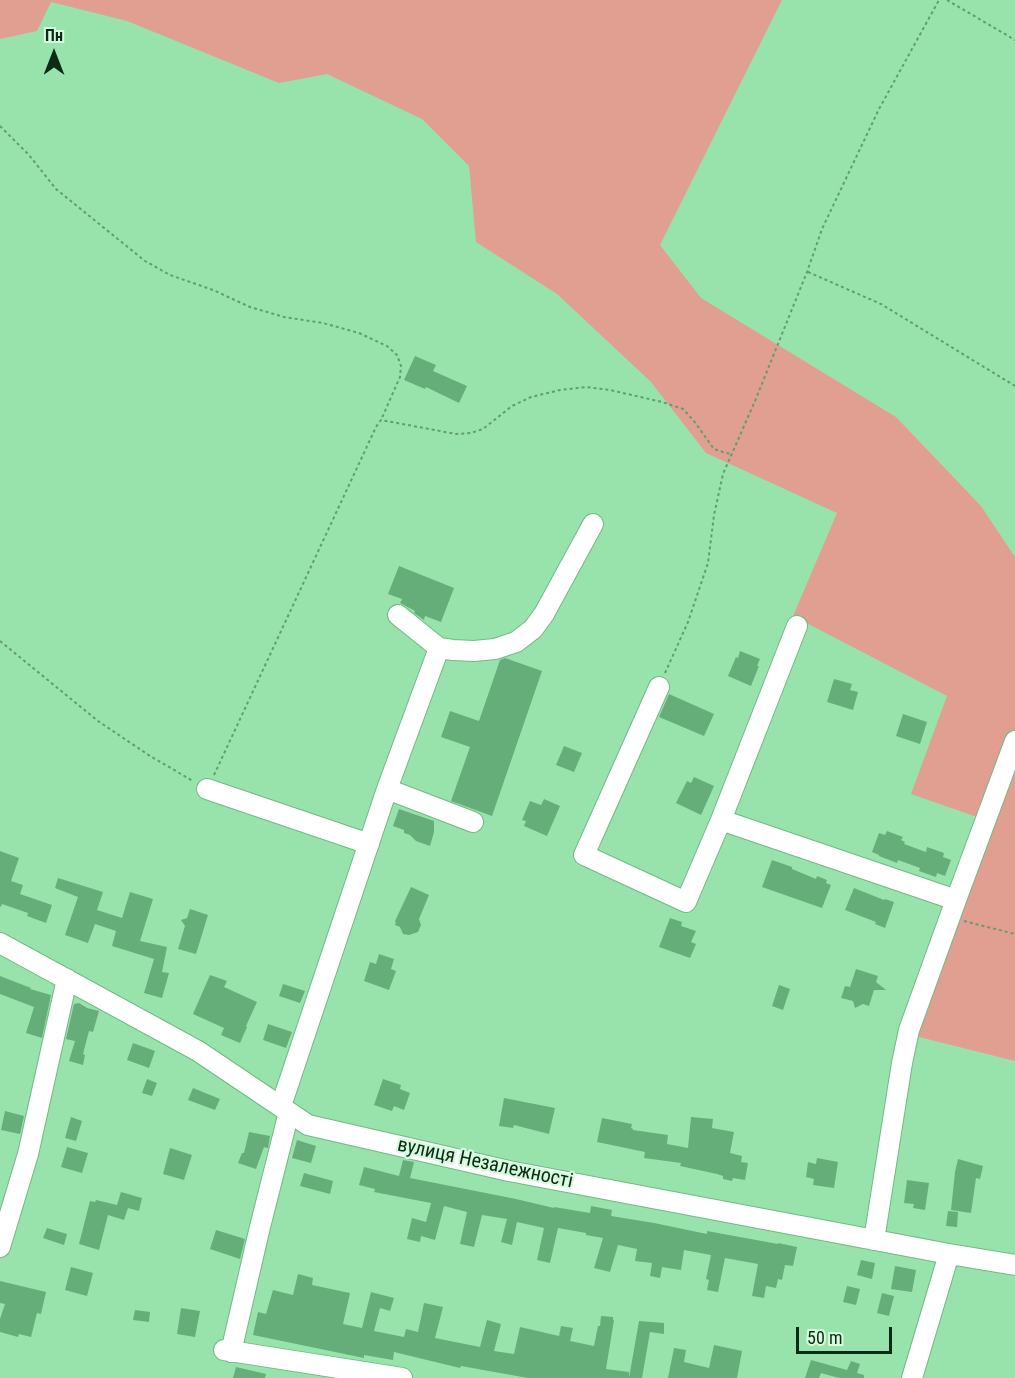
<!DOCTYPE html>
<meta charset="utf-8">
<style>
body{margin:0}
#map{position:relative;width:1015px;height:1378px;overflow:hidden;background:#98e3ab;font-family:"Roboto Condensed",sans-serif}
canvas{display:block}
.north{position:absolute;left:24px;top:24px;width:60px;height:60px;-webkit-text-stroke:4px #d6fadd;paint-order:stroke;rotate:0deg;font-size:16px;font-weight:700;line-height:24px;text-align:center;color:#0c2b16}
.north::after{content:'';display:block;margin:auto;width:21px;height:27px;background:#0c2b16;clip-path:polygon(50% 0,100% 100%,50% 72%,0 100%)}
.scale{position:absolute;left:796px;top:1327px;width:96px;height:27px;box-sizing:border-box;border:3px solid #0c2b16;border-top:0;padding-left:8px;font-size:18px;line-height:21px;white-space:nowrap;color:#0c2b16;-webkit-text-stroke:4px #d6fadd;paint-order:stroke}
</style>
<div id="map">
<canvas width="1015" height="1378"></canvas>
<div class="north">Пн</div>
<div class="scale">50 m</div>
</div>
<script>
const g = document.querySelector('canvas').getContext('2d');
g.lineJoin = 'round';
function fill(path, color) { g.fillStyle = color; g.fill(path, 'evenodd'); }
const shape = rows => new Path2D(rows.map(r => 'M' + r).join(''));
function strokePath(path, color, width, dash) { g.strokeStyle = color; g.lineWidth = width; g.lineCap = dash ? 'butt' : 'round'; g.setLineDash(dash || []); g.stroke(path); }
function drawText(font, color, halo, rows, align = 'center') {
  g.font = font + ' "Roboto Condensed",sans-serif'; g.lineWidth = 4.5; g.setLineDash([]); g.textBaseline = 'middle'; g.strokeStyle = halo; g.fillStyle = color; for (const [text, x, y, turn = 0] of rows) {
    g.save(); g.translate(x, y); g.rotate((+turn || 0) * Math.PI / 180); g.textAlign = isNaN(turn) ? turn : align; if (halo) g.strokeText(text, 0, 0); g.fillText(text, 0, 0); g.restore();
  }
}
const green = shape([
 [0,0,782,0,660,245,701,298,896,417,981,506,1015,557,1015,1061,903,1033,977,817,911,794,947,696,793,616,837,513,706,453,651,382,557,294,476,242,469,166,422,119,327,74,279,83,127,21,51,2,37,31,0,39]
]);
const building = shape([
 [415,356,436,365,433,371,467,386,459,403,426,387,425,389,404,380],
 [399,566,454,588,441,622,425,616,424,620,414,613,415,611,400,603,402,599,388,594],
 [740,651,760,659,757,666,759,666,751,686,728,676,736,657,738,658],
 [505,658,542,671,492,816,451,801,470,747,441,737,450,711,479,721,500,660],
 [834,679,852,684,850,690,858,692,853,710,827,702],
 [669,694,714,714,704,736,659,717],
 [903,714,927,722,920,744,896,736],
 [564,746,582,753,574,772,556,765],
 [694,777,714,786,701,815,676,803,687,781,691,783],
 [544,799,560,806,547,836,524,826,526,821,522,820,530,801,541,805],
 [399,809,434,821,434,832,430,846,416,841,410,835,404,833,404,830,393,826],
 [887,831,903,837,901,840,905,842,904,844,926,852,927,847,944,853,943,857,951,860,945,876,937,873,936,877,919,871,920,868,898,860,897,863,879,856,879,855,872,852,879,833,885,835],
 [0,851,19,858,11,881,23,885,20,894,52,905,46,923,27,916,28,913,2,904,1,907,0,906],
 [772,860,792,867,792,869,816,879,817,876,827,880,826,883,831,885,822,908,762,887],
 [58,878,103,892,97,910,122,918,130,892,153,899,140,941,167,947,162,972,169,973,162,998,144,993,154,959,112,946,116,931,95,924,88,943,65,935,78,897,55,888],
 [411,887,429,895,419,919,421,925,418,932,409,935,403,934,400,927,395,925,396,922,395,921],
 [854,888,884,900,885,899,894,902,885,928,875,924,876,922,845,910],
 [190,909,208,915,196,954,178,949,185,926,181,920,187,918],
 [670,918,682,922,681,926,696,931,691,942,696,944,690,958,659,947],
 [379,954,394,959,391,969,396,971,389,990,364,981,370,962,376,964],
 [856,969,878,976,876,982,886,990,874,990,869,1006,863,1004,855,1008,853,1001,841,998,845,986,850,987],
 [210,975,227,981,224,987,257,1002,246,1026,247,1027,240,1043,221,1035,224,1028,193,1014],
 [0,976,31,988,30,989,51,995,42,1038,26,1033,34,1007,0,994],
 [283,984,305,991,300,1003,279,996],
 [779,985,790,989,783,1010,772,1006],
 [79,1003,87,1008,99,1011,93,1032,89,1031,83,1054,85,1055,83,1065,69,1061,75,1041,66,1039,74,1004],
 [268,1024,292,1032,286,1048,263,1040],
 [133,1043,155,1051,149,1068,127,1060],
 [147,1079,157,1083,152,1096,142,1093],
 [383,1079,401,1085,400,1089,410,1093,404,1110,394,1106,392,1111,374,1105],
 [193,1088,220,1099,215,1110,188,1100],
 [504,1098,555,1108,549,1134,514,1125,513,1128,499,1126],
 [5,1111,24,1116,20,1134,1,1130],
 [71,1117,82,1121,76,1141,65,1138],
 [691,1117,713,1119,712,1128,734,1132,730,1153,742,1156,741,1162,748,1163,745,1180,733,1178,732,1181,723,1179,723,1176,717,1174,680,1166,681,1163,644,1158,645,1152,597,1142,602,1118,632,1124,631,1128,633,1129,633,1130,668,1135,667,1144,688,1148],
 [249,1132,270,1136,268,1148,264,1147,256,1169,238,1163,242,1153,244,1153],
 [297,1140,316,1146,311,1163,292,1158],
 [67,1147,88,1153,82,1173,61,1167],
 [170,1148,192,1155,184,1180,163,1174],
 [817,1158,838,1162,834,1188,813,1185,814,1179,806,1177,808,1162,816,1164],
 [958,1159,983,1166,980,1179,976,1178,971,1213,951,1210,955,1172],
 [403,1160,414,1162,410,1178,516,1199,554,1208,554,1207,590,1213,591,1206,612,1210,611,1216,654,1223,707,1234,707,1231,778,1244,778,1243,797,1247,793,1266,785,1265,782,1280,778,1279,776,1288,766,1286,764,1298,752,1296,758,1264,725,1258,718,1292,707,1290,709,1280,706,1279,711,1255,684,1250,681,1270,662,1267,660,1278,650,1276,652,1263,635,1261,637,1249,618,1245,610,1272,594,1268,603,1238,586,1235,586,1233,558,1228,550,1263,537,1260,544,1228,517,1222,512,1245,501,1242,507,1219,482,1215,474,1247,460,1244,467,1212,444,1206,435,1240,421,1236,420,1242,407,1239,412,1218,426,1222,431,1203,374,1192,375,1189,359,1185,364,1167,399,1176],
 [304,1173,333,1181,330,1194,300,1186],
 [907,1180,929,1183,925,1210,913,1208,914,1204,904,1203],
 [121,1192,142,1198,139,1211,128,1208,124,1220,108,1215,99,1250,79,1244,90,1201,95,1202,96,1200,117,1205],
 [948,1211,958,1212,957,1227,946,1226],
 [47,1228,67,1234,64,1245,43,1238],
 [216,1230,245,1239,240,1259,210,1249],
 [861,1260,875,1263,872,1279,857,1275],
 [895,1266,916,1270,912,1292,891,1289],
 [71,1267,93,1273,87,1296,65,1290],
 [298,1274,313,1278,312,1285,350,1293,343,1324,362,1328,371,1292,394,1298,390,1311,380,1308,374,1331,404,1337,406,1329,418,1332,424,1303,443,1307,435,1338,480,1347,487,1320,501,1324,494,1351,514,1354,520,1327,559,1336,561,1326,573,1328,570,1341,594,1346,598,1326,600,1326,601,1316,613,1317,613,1320,614,1320,606,1369,629,1372,629,1378,528,1378,461,1366,460,1368,394,1352,393,1360,364,1355,364,1358,253,1335,258,1312,266,1314,273,1290,293,1295],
 [0,1281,46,1292,41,1314,37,1313,31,1337,19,1334,18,1337,0,1332,0,1319,5,1304,0,1303],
 [847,1286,860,1289,856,1305,843,1302],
 [882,1293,894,1296,889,1316,877,1313],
 [181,1308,200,1311,195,1337,177,1334],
 [135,1310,150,1312,149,1322,133,1320],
 [639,1321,664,1323,664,1334,650,1332,642,1378,629,1378],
 [714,1345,742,1351,737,1378,668,1378,674,1348,686,1350,684,1362,709,1368],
 [811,1360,847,1370,851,1361,860,1364,857,1373,864,1375,864,1378,839,1378,821,1373,819,1378,805,1378],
 [236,1367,266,1374,265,1378,233,1378]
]);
const path = shape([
 [947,0,1015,40],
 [0,126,29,155,56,189,145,261,170,275,213,290,250,307,284,317,323,323,359,333,387,346,397,355,401,366,400,377,381,420],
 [808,272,881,304,1015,386],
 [0,641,98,721,150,756,193,781],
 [665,673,688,622,708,563,714,515,723,474,755,401,807,272,822,229,879,109,939,0],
 [214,775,376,427,381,420,456,434,471,433,483,429,512,406,531,397,560,390,586,387,610,390,662,402,683,409,694,421,714,449,726,453,732,454],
 [964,921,1015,934]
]);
const minor = shape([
 [398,615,439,648,453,650,474,651,495,649,516,642,533,629,544,614,593,524],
 [659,687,584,855,686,902,721,820,797,626],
 [207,789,369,844],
 [387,789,473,822],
 [721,820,956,900,909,1030,902,1063,874,1240],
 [956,900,1015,741],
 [0,943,198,1051,308,1125,509,1171,949,1254,1015,1265],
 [281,1106,387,789,439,648],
 [0,1247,28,1154,67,979],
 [224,1350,402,1378],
 [231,1352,259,1231,289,1112],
 [912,1378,949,1254]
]);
const streetNames = [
 ["вулиця Незалежності",485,1164,12]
];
fill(green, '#e09f91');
fill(building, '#65ae79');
strokePath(minor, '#70ba84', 22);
strokePath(path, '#629c72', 2, [3, 3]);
strokePath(minor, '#fff', 20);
drawText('20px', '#0c2b16', '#d6fadd', streetNames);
</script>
